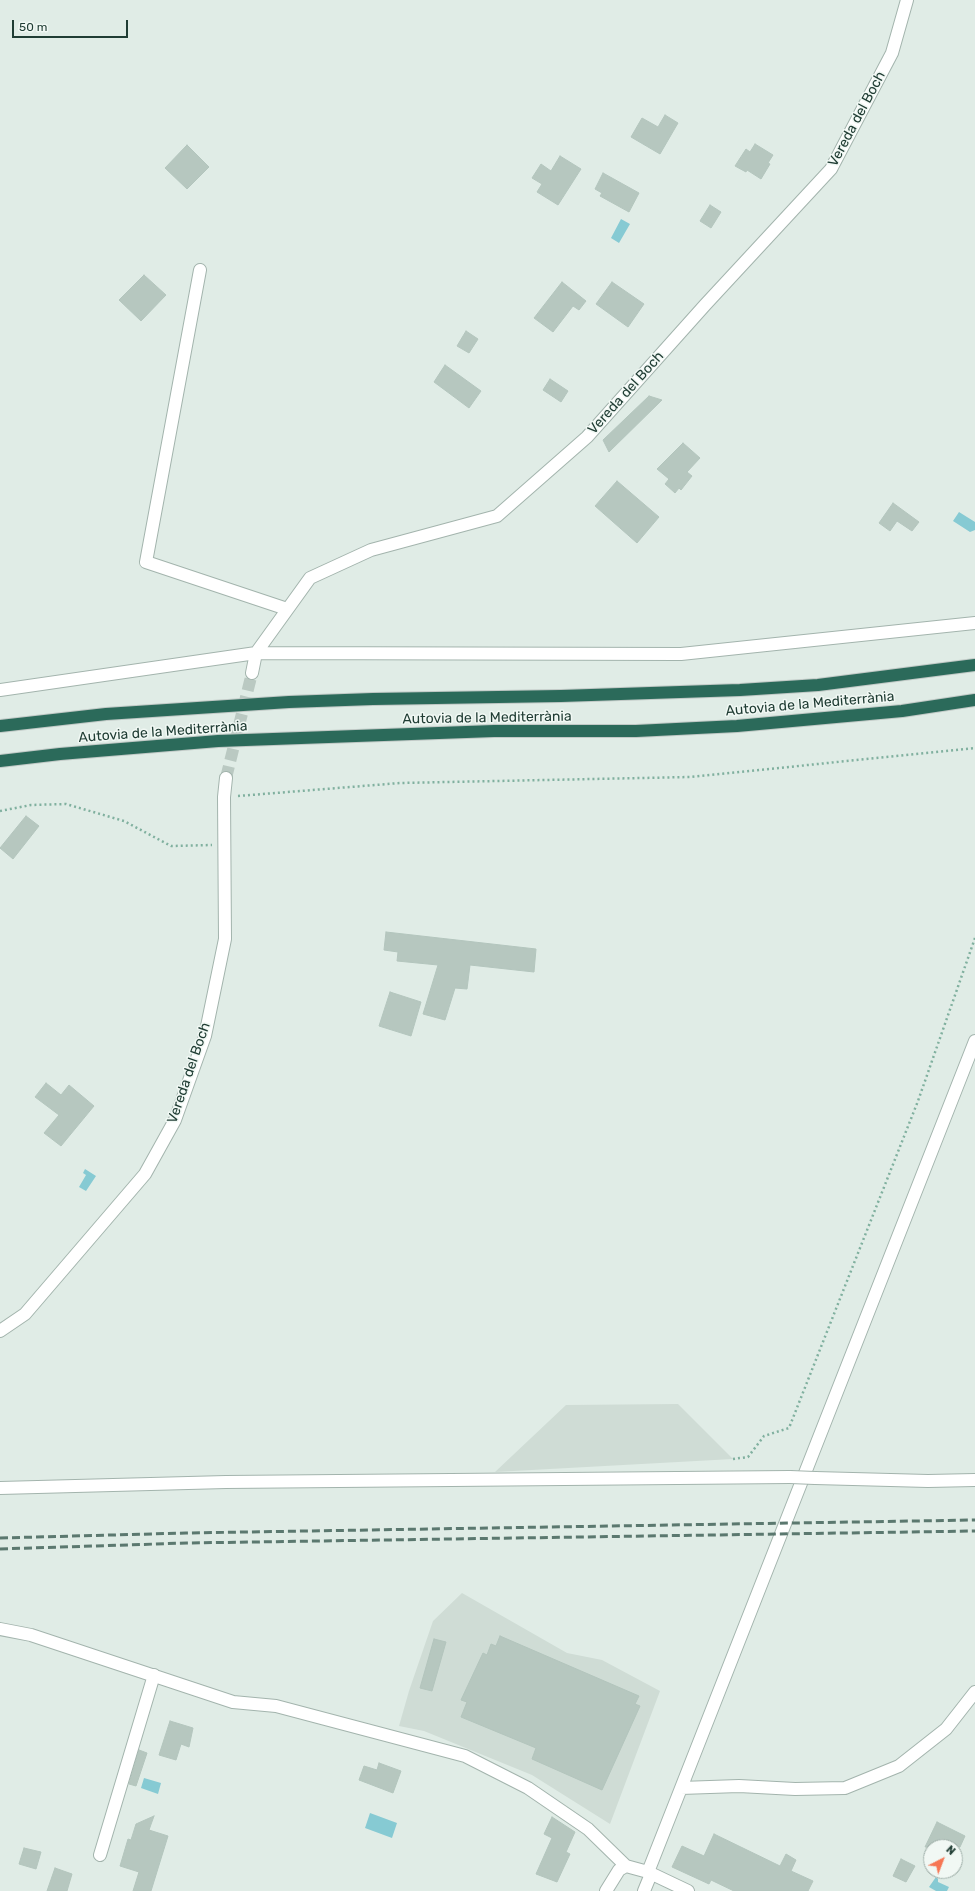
<!DOCTYPE html>
<meta charset="utf-8">
<style>
body{margin:0}
#map{position:relative;width:975px;height:1891px;overflow:hidden;background:#e0ece6;font-family:Rubik,sans-serif}
canvas{display:block}
.north{position:absolute;left:923px;top:1839px;width:40px;height:40px;box-sizing:border-box;background:#f1f8f4;border:1px solid #9dada7;border-radius:50%;rotate:42deg;font-size:11px;font-weight:700;line-height:16px;text-align:center;color:#203d34}
.north::after{content:'';display:block;margin:auto;width:14px;height:18px;background:#f67654;clip-path:polygon(50% 0,100% 100%,50% 72%,0 100%)}
.scale{position:absolute;left:12px;top:20px;width:116px;height:18px;box-sizing:border-box;border:2px solid #203d34;border-top:0;padding-left:5px;font-size:12px;line-height:14px;white-space:nowrap;color:#203d34;-webkit-text-stroke:3px #f1f8f4;paint-order:stroke}
</style>
<div id="map">
<canvas width="975" height="1891"></canvas>
<div class="north">N</div>
<div class="scale">50 m</div>
</div>
<script>
const g = document.querySelector('canvas').getContext('2d');
g.lineJoin = 'round';
function fill(path, color) { g.fillStyle = color; g.fill(path, 'evenodd'); }
const shape = rows => new Path2D(rows.map(r => 'M' + r).join(''));
function strokePath(path, color, width, dash) { g.strokeStyle = color; g.lineWidth = width; g.lineCap = dash ? 'butt' : 'round'; g.setLineDash(dash || []); g.stroke(path); }
function drawText(font, color, halo, rows, align = 'center') {
  g.font = font + ' Rubik,sans-serif'; g.lineWidth = 3; g.setLineDash([]); g.textBaseline = 'middle'; g.strokeStyle = halo; g.fillStyle = color; for (const [text, x, y, turn = 0] of rows) {
    g.save(); g.translate(x, y); g.rotate((+turn || 0) * Math.PI / 180); g.textAlign = isNaN(turn) ? turn : align; if (halo) g.strokeText(text, 0, 0); g.fillText(text, 0, 0); g.restore();
  }
}
const built = shape([
 [678,1404,733,1459,495,1472,566,1405],
 [462,1593,567,1653,602,1660,660,1691,610,1824,532,1775,424,1731,399,1726,409,1691,433,1621]
]);
const water = shape([
 [621,219,630,224,619,243,611,238],
 [959,512,975,522,975,530,970,532,953,521],
 [85,1169,96,1176,86,1191,79,1187,86,1175,83,1173],
 [144,1778,161,1783,158,1794,141,1788],
 [370,1813,397,1823,392,1838,365,1828],
 [936,1877,938,1879,938,1882,949,1887,947,1891,936,1891,929,1887]
]);
const building = shape([
 [665,115,678,123,660,154,631,137,642,118,658,127,665,115],
 [755,144,773,155,768,163,770,164,761,179,747,170,746,172,735,166,746,149,750,152,755,144],
 [187,145,209,167,187,189,165,168,187,145],
 [560,156,581,169,558,205,537,192,542,184,532,178,541,164,551,171,560,156],
 [603,173,639,193,629,212,600,196,602,193,595,189,603,173],
 [710,205,721,212,711,228,700,221,710,205],
 [144,275,166,295,141,321,119,300,144,275],
 [562,282,586,301,579,310,573,306,553,332,534,318,562,282],
 [612,282,644,304,628,327,596,304,612,282],
 [466,331,478,339,469,353,457,346,466,331],
 [445,365,481,391,469,408,434,382,445,365],
 [550,379,568,391,561,402,543,390,550,379],
 [649,396,662,400,609,452,603,440,649,396],
 [683,443,700,458,687,472,692,476,681,490,679,488,675,493,665,484,669,479,657,469,683,443],
 [617,481,659,517,637,543,595,506,617,481],
 [893,503,919,522,912,531,897,521,890,531,879,523,893,503],
 [26,816,39,826,13,859,0,848,26,816],
 [386,932,536,949,534,972,470,965,467,989,455,988,445,1020,423,1014,438,965,397,961,398,952,384,950,386,932],
 [390,992,421,1002,411,1036,379,1026,390,992],
 [46,1083,61,1095,69,1085,94,1106,61,1146,44,1133,59,1115,35,1097,46,1083],
 [500,1636,639,1696,635,1704,640,1706,602,1790,532,1759,536,1748,461,1717,467,1702,461,1700,483,1653,487,1655,491,1644,496,1646,500,1636],
 [434,1639,446,1642,432,1691,420,1688,434,1639],
 [170,1721,193,1728,189,1747,181,1744,176,1760,159,1755,170,1721],
 [139,1750,147,1753,136,1786,129,1784,139,1750],
 [379,1763,401,1771,393,1793,359,1780,364,1766,377,1770,379,1763],
 [154,1816,149,1830,168,1836,151,1891,133,1891,139,1872,120,1866,128,1839,131,1840,136,1824,154,1816],
 [552,1817,575,1832,566,1852,570,1854,557,1882,536,1874,552,1838,544,1834,552,1817],
 [937,1822,965,1836,960,1847,925,1847,937,1822],
 [714,1834,780,1866,786,1854,796,1860,791,1871,813,1881,808,1891,734,1891,711,1880,709,1884,672,1867,682,1846,704,1856,714,1834],
 [24,1848,41,1852,36,1869,19,1864,24,1848],
 [901,1859,915,1866,906,1882,893,1876,901,1859],
 [55,1868,72,1874,67,1891,47,1891,55,1868]
]);
const minorTunnel = shape([
 [226,778,252,673]
]);
const path = shape([
 [238,796,400,783,690,777,975,748],
 [0,811,31,805,66,804,124,821,171,846,212,845],
 [733,1459,748,1457,764,1436,789,1428,918,1101,975,938]
]);
const minor = shape([
 [200,270,146,562,287,609],
 [252,673,256,653,310,578,371,550,497,516,587,437,705,305,831,169,892,53,907,0],
 [0,690,256,653,681,654,975,623],
 [0,1331,25,1314,145,1174,175,1120,205,1036,225,939,224,797,226,778],
 [815,1478,928,1481,975,1480],
 [0,1488,226,1482,790,1477],
 [0,1629,31,1635,233,1702,276,1706,465,1756,528,1788,588,1829,626,1866,648,1872,688,1891],
 [681,1788,739,1786,795,1789,845,1788,899,1766,946,1729,975,1692],
 [100,1855,154,1675],
 [648,1872,975,1041],
 [606,1891,619,1870,626,1866],
 [644,1891,651,1874]
]);
const highway = shape([
 [0,726,106,714,289,702,373,699,561,696,740,690,818,685,975,665],
 [0,761,60,754,218,741,494,731,636,731,737,726,902,711,975,700]
]);
const rail = shape([
 [0,1538,186,1533,975,1520],
 [0,1549,187,1543,975,1531]
]);
const minorBridge = shape([
 [790,1477,815,1478]
]);
const streetNames = [
 ["Vereda del Boch",857,119,-62],
 ["Vereda del Boch",626,393,-48],
 ["Autovia de la Mediterrània",810,704,-5],
 ["Autovia de la Mediterrània",487,718,-1],
 ["Autovia de la Mediterrània",163,732,-4],
 ["Vereda del Boch",189,1073,-71]
];
fill(built, '#cfdcd5');
fill(water, '#86cad3');
fill(building, '#b6c7bf');
strokePath(building, '#b3c5bd', 1);
strokePath(minorTunnel, '#bac9c2', 12, [12, 6]);
strokePath(minor, '#a3b4ad', 14);
strokePath(highway, '#c1c9c6', 14);
strokePath(path, '#80b09f', 2.5, [2, 3]);
strokePath(minor, '#fff', 12);
strokePath(highway, '#2b6a5a', 12);
strokePath(rail, '#5b786f', 3, [8, 4]);
strokePath(minorBridge, '#a3b4ad', 14, []);
strokePath(minorBridge, '#fff', 12);
drawText('14px', '#203d34', '#f1f8f4', streetNames);
</script>
